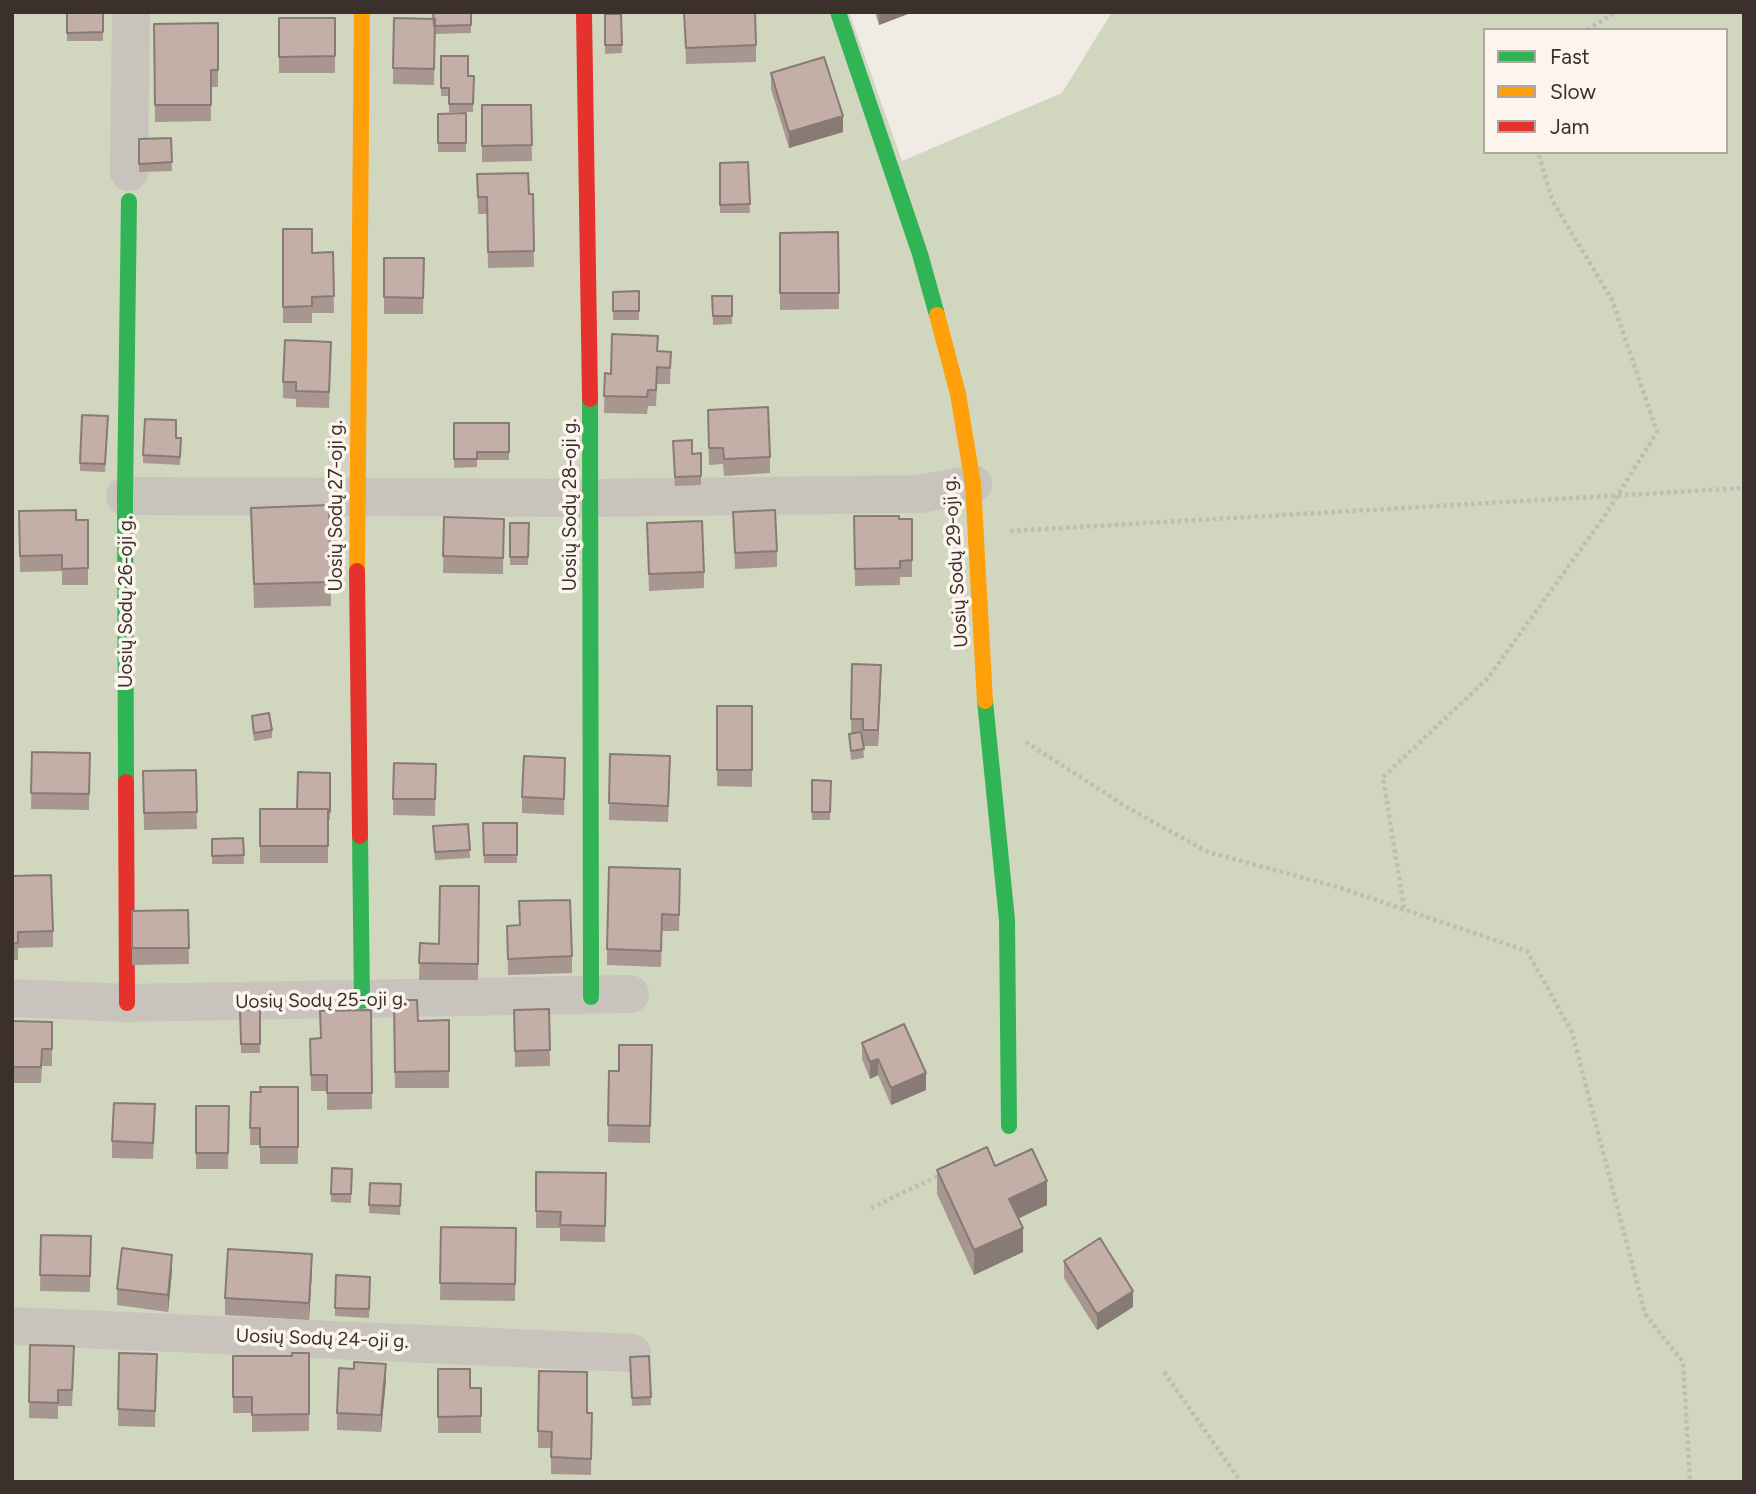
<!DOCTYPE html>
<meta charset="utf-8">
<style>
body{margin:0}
#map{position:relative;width:1756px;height:1494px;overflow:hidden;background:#f0ebe5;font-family:Figtree,sans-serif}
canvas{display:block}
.frame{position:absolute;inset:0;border:14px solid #3b302b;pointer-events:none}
.legend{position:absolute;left:1483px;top:28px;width:245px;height:126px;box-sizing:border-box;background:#fbf5ee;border:2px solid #aea6a0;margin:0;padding:9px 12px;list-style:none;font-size:21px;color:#3b302b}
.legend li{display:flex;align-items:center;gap:14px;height:35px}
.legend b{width:35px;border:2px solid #aea6a0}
</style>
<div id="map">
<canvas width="1756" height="1494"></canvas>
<div class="frame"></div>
<ul class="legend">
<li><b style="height:9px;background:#30b455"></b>Fast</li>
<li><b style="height:9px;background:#ff9f0a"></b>Slow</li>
<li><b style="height:9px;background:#e5322d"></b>Jam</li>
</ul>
</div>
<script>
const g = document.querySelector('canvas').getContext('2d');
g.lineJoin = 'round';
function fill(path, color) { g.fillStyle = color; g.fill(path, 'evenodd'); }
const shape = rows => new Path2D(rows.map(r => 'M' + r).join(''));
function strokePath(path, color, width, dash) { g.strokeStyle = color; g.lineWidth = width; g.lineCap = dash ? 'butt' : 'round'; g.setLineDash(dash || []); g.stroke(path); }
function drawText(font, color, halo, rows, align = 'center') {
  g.font = font + ' Figtree,sans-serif'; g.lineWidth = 7; g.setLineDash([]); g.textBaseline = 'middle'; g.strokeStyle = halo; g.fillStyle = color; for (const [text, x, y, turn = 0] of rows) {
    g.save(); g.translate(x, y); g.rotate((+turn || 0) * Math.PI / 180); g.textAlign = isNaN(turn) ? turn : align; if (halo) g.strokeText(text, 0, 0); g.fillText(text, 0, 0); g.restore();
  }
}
const green = shape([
 [12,12,849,12,902,161,1062,93,1112,12,1744,12,1744,1482,12,1482],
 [1485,30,1726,30,1726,152,1485,152]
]);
const path = shape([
 [1587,30,1616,12],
 [1010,531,1744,488],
 [1026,742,1128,808,1208,852,1341,888,1527,951,1572,1032,1645,1314,1683,1362,1690,1482],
 [1404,908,1383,777,1488,678,1604,517,1657,432,1612,300,1552,200,1538,152],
 [871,1208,940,1175],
 [1164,1372,1241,1482]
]);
const street = shape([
 [129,172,131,12],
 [125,496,592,498,920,494,973,484],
 [12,998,127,1003,630,994],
 [12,1326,632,1353]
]);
const fast = shape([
 [838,12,920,254,937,315],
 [590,399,591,997],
 [985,701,1007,920,1009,1126],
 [126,782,125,496,129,201],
 [360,836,362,1001]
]);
const slow = shape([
 [937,315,958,394,973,484,985,701],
 [357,571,362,12]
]);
const jam = shape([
 [584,12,590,399],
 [357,571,360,836],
 [126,782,127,1003]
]);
const wall = shape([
 [67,12,103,12,103,41,67,41],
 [471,12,471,33,435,34,434,85,393,84,394,18,433,19],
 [684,12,756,45,756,62,686,64],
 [875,12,913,12,879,25],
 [605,14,621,14,622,53,605,54],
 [279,18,335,18,335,73,279,73],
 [218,23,218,87,211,87,211,121,155,122,154,24],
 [441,56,468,76,474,76,473,112,449,112,449,96,441,96],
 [771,73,843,132,789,148,771,89],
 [482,105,531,105,532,161,482,162],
 [466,113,466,152,438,152,438,114],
 [171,138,172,171,139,172,139,139],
 [748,162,750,213,720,213,720,163],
 [477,174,529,194,533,194,534,267,488,268,487,214,478,214],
 [283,229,312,253,333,252,334,313,312,313,312,323,283,323],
 [838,232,839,309,780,310,780,233],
 [384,258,424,258,423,314,384,314],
 [639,291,639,320,613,320,613,292],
 [712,296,732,296,732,324,713,325],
 [658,351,671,352,670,384,657,384,656,406,648,406,647,414,604,413,605,373,611,374],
 [331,358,329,408,296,407,296,399,283,398,283,382],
 [708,410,770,457,770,473,724,476,723,464,709,465],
 [454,423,509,423,509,460,477,460,477,467,454,468],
 [108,425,105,472,80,471,80,463],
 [176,438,181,438,180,465,143,463,143,455],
 [673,441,692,454,701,453,701,485,675,486],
 [251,508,331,582,331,606,254,608],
 [19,511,76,520,88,520,88,585,62,585,62,571,20,572],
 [733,512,777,551,777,567,735,569],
 [854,516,912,519,912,577,900,577,900,585,855,586],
 [444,517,504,519,503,574,443,573],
 [510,523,529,523,528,565,510,565],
 [647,523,704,572,704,588,649,591],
 [852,664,881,681,878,746,863,746,864,758,851,760,849,734,851,734],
 [717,706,752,706,752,787,717,786],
 [252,716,272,730,272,738,254,741,252,724],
 [32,752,90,753,89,810,31,809],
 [610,754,670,773,668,822,609,820],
 [565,758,564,815,522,813,522,797],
 [394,763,436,764,435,816,393,815],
 [196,770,197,829,144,830,143,771],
 [330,773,330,820,328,820,328,863,260,863,260,809,297,809],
 [812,780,831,781,830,820,812,820],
 [483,823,517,823,517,863,484,863],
 [468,824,470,858,435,860,433,826],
 [243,838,244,864,212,864,212,839],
 [680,869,679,931,662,931,661,967,607,965,607,949],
 [12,876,53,931,53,947,18,948,18,960,12,960],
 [479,886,478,980,419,980,420,943,439,944],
 [519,901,572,956,572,973,508,975,507,926,520,925],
 [188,910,189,964,132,965,132,911],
 [394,1000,418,1021,449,1020,449,1088,395,1088],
 [260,1009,260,1053,241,1053,240,1010],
 [549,1009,550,1066,515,1067,514,1010],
 [371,1010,372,1109,327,1110,327,1091,311,1091,310,1039,320,1038],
 [12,1021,52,1022,52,1066,42,1066,41,1083,12,1083],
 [862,1043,926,1090,891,1105,878,1075,870,1079,862,1059],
 [652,1045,650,1143,608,1142,609,1071,619,1071],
 [298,1087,298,1164,260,1164,260,1145,250,1145,251,1092,260,1092],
 [196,1106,229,1106,228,1169,196,1169],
 [155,1120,153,1159,112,1158,112,1141],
 [995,1166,1047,1205,1018,1218,1023,1252,974,1275,937,1194,937,1170],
 [332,1168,352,1169,351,1203,331,1202],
 [536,1172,606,1190,605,1242,560,1241,560,1228,536,1228],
 [370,1183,401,1184,400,1215,369,1213],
 [441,1227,516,1228,515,1301,440,1300],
 [41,1235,91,1236,90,1292,40,1291],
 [1064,1261,1133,1307,1097,1330,1064,1278],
 [312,1270,309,1320,225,1315,225,1298],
 [172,1271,168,1312,117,1305,117,1289],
 [336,1275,370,1277,369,1318,335,1316],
 [30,1345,74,1362,72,1406,58,1406,58,1419,29,1418],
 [119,1353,157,1354,155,1427,118,1426],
 [309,1353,309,1431,252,1432,252,1413,233,1413,233,1356,292,1356],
 [649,1356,651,1405,632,1406,630,1357],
 [354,1369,386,1380,381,1432,337,1430,337,1413],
 [438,1369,470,1388,481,1388,481,1433,438,1433],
 [539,1371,587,1413,592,1413,591,1475,551,1474,551,1448,538,1448]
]);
const shadedWall = shape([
 [879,12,913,12,879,25],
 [843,116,843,132,789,148,789,132],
 [881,665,881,681,878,746,878,730],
 [878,1059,878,1075,870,1079,870,1062],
 [926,1073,926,1090,891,1105,891,1088],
 [1047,1181,1047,1205,1009,1223,1009,1199],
 [1023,1228,1023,1252,974,1275,974,1250],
 [312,1254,312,1270,309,1320,309,1303],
 [172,1255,172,1271,168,1312,168,1295],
 [1133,1291,1133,1307,1097,1330,1097,1314],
 [386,1364,386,1380,381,1432,381,1415]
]);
const building = shape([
 [67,12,103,12,103,32,67,33,67,12],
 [433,12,471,12,471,25,434,26,433,12],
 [684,12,755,12,756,45,686,48,684,12],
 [605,14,621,14,622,45,605,45,605,14],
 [279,18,335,18,335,56,279,57,279,18],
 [394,18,435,19,434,69,393,68,394,18],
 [218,23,218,70,211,70,211,105,155,105,154,24,218,23],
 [441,56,468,56,468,76,474,76,473,104,449,104,449,88,441,88,441,56],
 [824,57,843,116,789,132,771,73,824,57],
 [482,105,531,105,532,145,482,146,482,105],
 [466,113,466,143,438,143,438,114,466,113],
 [171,138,172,162,139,164,139,139,171,138],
 [748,162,750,204,720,205,720,163,748,162],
 [528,173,529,194,533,194,534,251,488,252,487,197,478,197,477,174,528,173],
 [283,229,312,229,312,253,333,252,334,296,312,297,312,306,283,307,283,229],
 [838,232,839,293,780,293,780,233,838,232],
 [384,258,424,258,423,298,384,297,384,258],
 [639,291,639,311,613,311,613,292,639,291],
 [712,296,732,296,732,316,713,316,712,296],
 [612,334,658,336,657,351,671,352,670,368,657,367,656,390,648,390,647,397,604,396,605,373,611,374,612,334],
 [285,340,331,342,329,392,296,391,296,382,283,382,285,340],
 [768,407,770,457,724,459,723,448,709,448,708,410,768,407],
 [82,415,108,416,105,464,80,463,82,415],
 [145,419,176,420,176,438,181,438,180,457,143,455,145,419],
 [454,423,509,423,509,452,477,452,477,459,454,459,454,423],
 [692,440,692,454,701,453,701,476,675,477,673,441,692,440],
 [329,505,331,582,254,584,251,508,329,505],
 [76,510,76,520,88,520,88,568,62,569,62,555,20,556,19,511,76,510],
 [775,510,777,551,735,553,733,512,775,510],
 [854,516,899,516,899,519,912,519,912,560,900,561,900,568,855,569,854,516],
 [444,517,504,519,503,558,443,556,444,517],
 [702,521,704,572,649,574,647,523,702,521],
 [510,523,529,523,528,557,510,557,510,523],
 [852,664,881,665,878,730,863,730,863,719,851,719,852,664],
 [717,706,752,706,752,770,717,770,717,706],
 [269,713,272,730,254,733,252,716,269,713],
 [861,732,864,749,851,751,849,734,861,732],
 [32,752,90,753,89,794,31,793,32,752],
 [610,754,670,756,668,806,609,803,610,754],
 [524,756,565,758,564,799,522,797,524,756],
 [394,763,436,764,435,799,393,799,394,763],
 [196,770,197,812,144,813,143,771,196,770],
 [298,772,330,773,330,812,328,812,328,809,297,809,298,772],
 [812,780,831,781,830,812,812,812,812,780],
 [260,809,328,809,328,846,260,846,260,809],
 [483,823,517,823,517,855,484,855,483,823],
 [468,824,470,850,435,852,433,826,468,824],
 [243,838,244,855,212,856,212,839,243,838],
 [609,867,680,869,679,915,662,914,661,951,607,949,609,867],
 [51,875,53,931,18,932,18,943,12,944,12,876,51,875],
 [440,886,479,886,478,964,419,963,420,943,439,944,440,886],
 [570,900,572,956,508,959,507,926,520,925,519,901,570,900],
 [188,910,189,948,132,948,132,911,188,910],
 [394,1000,417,1000,418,1021,449,1020,449,1071,395,1072,394,1000],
 [260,1009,260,1044,241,1044,240,1010,260,1009],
 [549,1009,550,1050,515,1051,514,1010,549,1009],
 [371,1010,372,1093,327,1093,327,1075,311,1075,310,1039,321,1038,320,1011,371,1010],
 [12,1021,52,1022,52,1049,42,1049,41,1067,12,1067,12,1021],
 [904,1024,926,1073,891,1088,878,1059,870,1062,862,1043,904,1024],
 [619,1045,652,1045,650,1126,608,1125,609,1071,619,1071,619,1045],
 [260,1087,298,1087,298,1147,260,1147,260,1128,250,1128,251,1092,261,1092,260,1087],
 [114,1103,155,1104,153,1143,112,1141,114,1103],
 [196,1106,229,1106,228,1153,196,1153,196,1106],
 [987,1147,995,1166,1032,1149,1047,1181,1009,1199,1023,1228,974,1250,937,1170,987,1147],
 [332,1168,352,1169,351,1194,331,1194,332,1168],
 [536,1172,606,1173,605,1226,560,1225,561,1212,536,1211,536,1172],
 [370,1183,401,1184,400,1206,369,1205,370,1183],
 [441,1227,516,1228,515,1284,440,1283,441,1227],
 [41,1235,91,1236,90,1276,40,1275,41,1235],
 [1100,1238,1133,1291,1097,1314,1064,1261,1100,1238],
 [122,1248,172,1255,168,1295,117,1289,122,1248],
 [228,1249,312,1254,309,1303,225,1298,228,1249],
 [336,1275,370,1277,369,1309,335,1308,336,1275],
 [30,1345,74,1346,72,1390,58,1390,58,1403,29,1402,30,1345],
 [119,1353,157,1354,155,1411,118,1409,119,1353],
 [292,1353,309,1353,309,1414,252,1415,252,1397,233,1397,233,1356,292,1356,292,1353],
 [649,1356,651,1397,632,1398,630,1357,649,1356],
 [354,1362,386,1364,381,1415,337,1413,339,1368,354,1369,354,1362],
 [438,1369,470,1369,470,1388,481,1388,481,1416,438,1417,438,1369],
 [539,1371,587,1372,587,1413,592,1413,591,1459,551,1457,552,1432,538,1431,539,1371]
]);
const streetNames = [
 ["Uosių Sodų 28-oji g.",570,505,-90],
 ["Uosių Sodų 27-oji g.",336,506,-90],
 ["Uosių Sodų 29-oji g.",956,562,-94],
 ["Uosių Sodų 26-oji g.",126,602,-90],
 ["Uosių Sodų 25-oji g.",321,1001,-1],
 ["Uosių Sodų 24-oji g.",322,1339,2]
];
fill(green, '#d1d6bf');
strokePath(path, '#c2bbb6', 4.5, [3.5, 3.5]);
strokePath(street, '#c9c3be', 38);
strokePath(fast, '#30b455', 16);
strokePath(slow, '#ff9f0a', 16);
strokePath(jam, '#e5322d', 16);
fill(wall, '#a89690');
fill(shadedWall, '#887a75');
fill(building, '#c3afa7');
strokePath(building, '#887a75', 2);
drawText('19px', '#3b302b', '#fbf5ee', streetNames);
</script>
